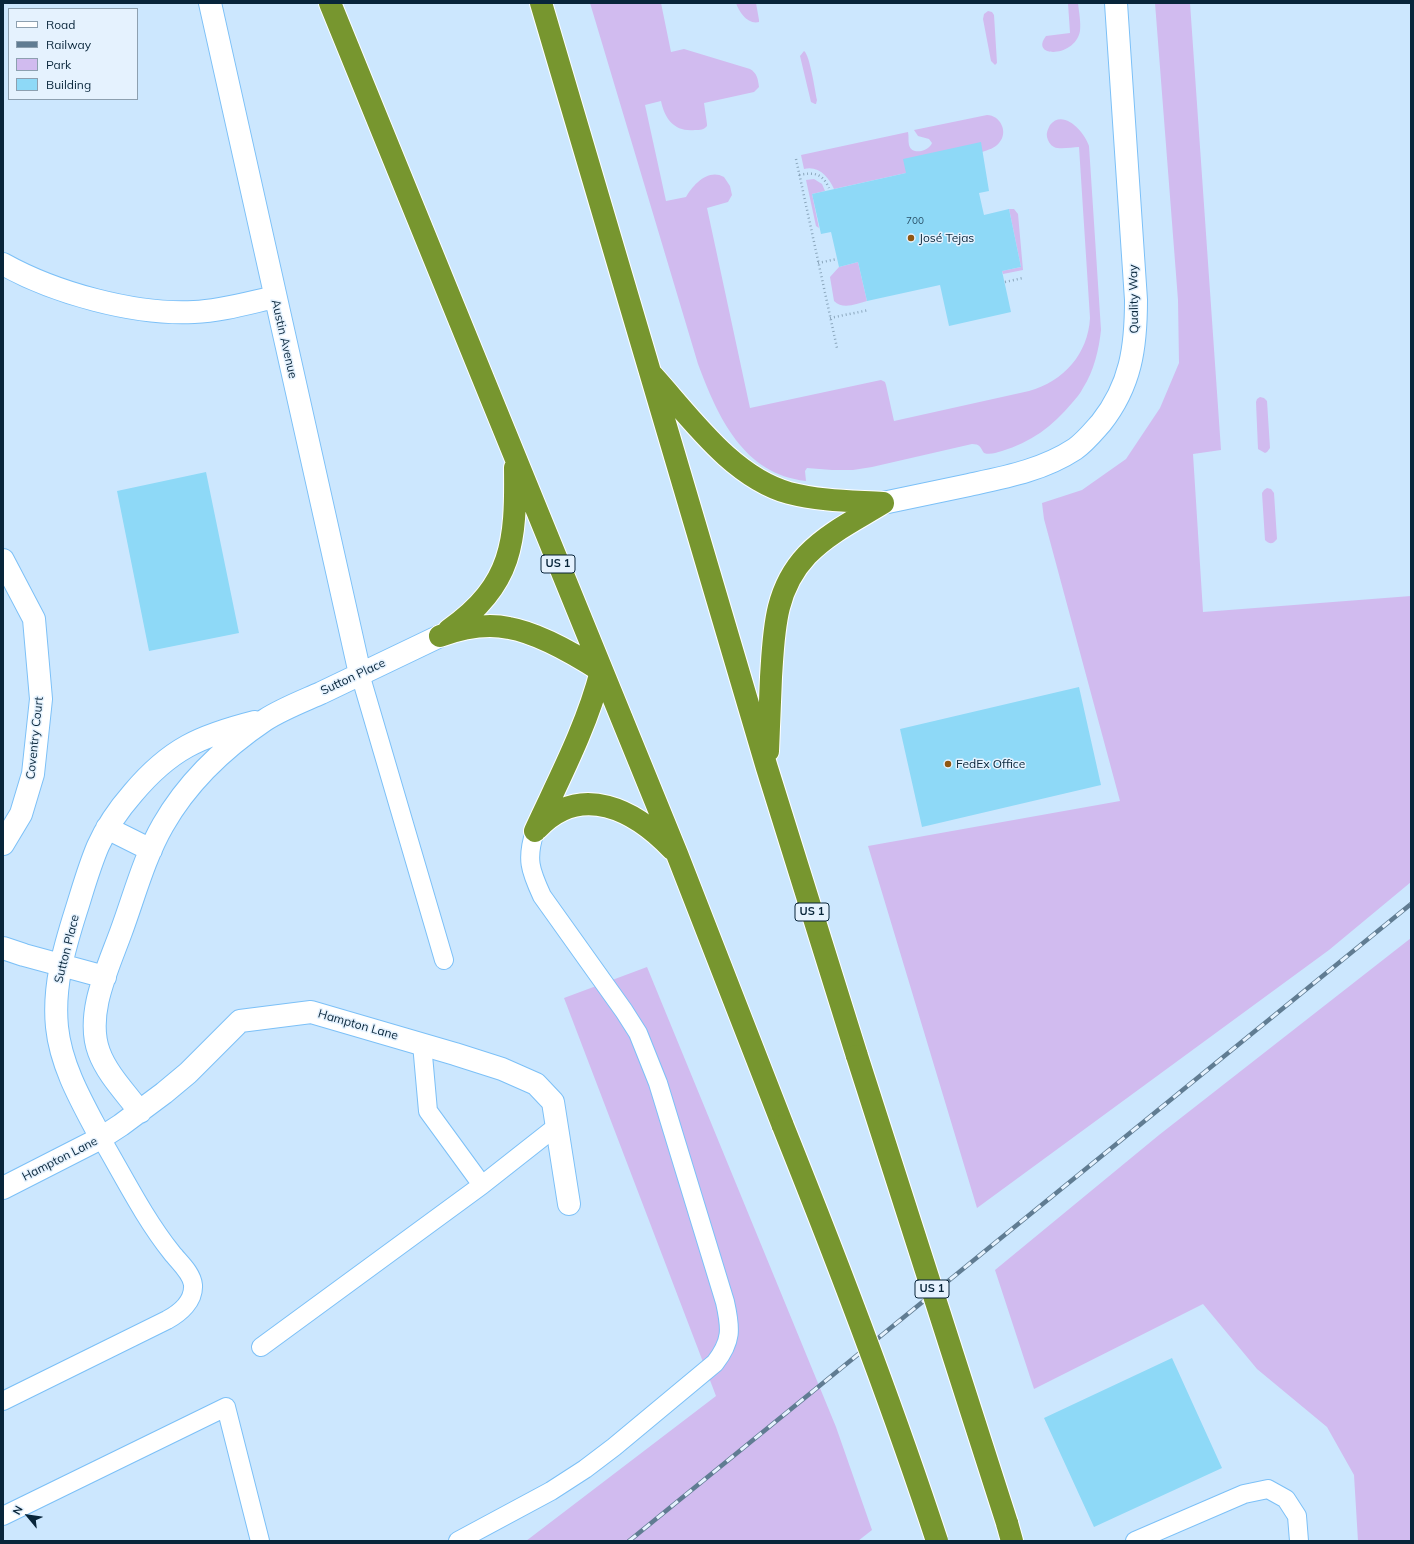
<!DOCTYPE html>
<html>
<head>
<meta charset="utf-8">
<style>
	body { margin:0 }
	#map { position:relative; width:1414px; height:1544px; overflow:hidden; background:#cce7fe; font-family:Mulish,sans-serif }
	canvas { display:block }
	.frame { position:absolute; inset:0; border:4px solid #08253a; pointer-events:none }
	.legend { position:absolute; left:8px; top:8px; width:130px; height:92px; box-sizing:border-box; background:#e5f2fe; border:1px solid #8da0b0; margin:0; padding:5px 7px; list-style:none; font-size:12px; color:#08253a }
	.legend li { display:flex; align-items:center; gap:8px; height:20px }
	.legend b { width:20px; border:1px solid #8da0b0 }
	.north { position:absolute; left:8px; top:1496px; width:40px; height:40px; -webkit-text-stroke:3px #e5f2fe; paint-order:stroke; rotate:299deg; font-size:11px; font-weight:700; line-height:16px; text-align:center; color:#08253a }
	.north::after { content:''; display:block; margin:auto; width:14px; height:18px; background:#08253a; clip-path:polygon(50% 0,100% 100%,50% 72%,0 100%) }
</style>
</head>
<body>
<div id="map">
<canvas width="1414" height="1544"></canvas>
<div class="frame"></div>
<ul class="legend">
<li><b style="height:5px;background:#fff"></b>Road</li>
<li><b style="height:5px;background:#607c92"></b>Railway</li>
<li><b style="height:11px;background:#d1bbef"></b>Park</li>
<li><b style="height:11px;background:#8ed9f7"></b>Building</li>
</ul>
<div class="north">N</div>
</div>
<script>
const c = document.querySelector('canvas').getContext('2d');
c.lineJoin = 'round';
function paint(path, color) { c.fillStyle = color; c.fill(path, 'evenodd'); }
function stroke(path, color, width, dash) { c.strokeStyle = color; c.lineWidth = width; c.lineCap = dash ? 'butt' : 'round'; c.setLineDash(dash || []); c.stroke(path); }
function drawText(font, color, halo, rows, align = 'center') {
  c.font = font + ' Mulish,sans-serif'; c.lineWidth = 3; c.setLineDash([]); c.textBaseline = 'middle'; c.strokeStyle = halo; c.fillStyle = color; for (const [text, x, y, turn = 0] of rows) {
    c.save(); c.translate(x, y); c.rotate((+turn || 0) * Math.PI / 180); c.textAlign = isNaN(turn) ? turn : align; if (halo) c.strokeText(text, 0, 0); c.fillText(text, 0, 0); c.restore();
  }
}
paint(new Path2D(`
	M 590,3 L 661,3 L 671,52 L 684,49 L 750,69 C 757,73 758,79 759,87 L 754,92 L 704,103 L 707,124 L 707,126 C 704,130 700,130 695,130 C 675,132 665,120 661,101 L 645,105 L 666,201 L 686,197 C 693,185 708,168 724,177 L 730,186 L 732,195 L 728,202 L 707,208 L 750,408 L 881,380 L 885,382 L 886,385 L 894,421 L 1029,391 C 1064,381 1088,354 1090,318 L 1079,147 C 1072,147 1060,150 1054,147 C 1050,145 1048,141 1047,137 C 1046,133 1048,129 1050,125 C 1063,108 1085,132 1089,146 L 1101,330 C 1099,349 1094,371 1083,388 C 1080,394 1076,398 1072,403 C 1053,426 1030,443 1002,451 C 995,453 990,455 984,453 C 980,447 980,444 972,444 L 872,467 L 853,470 L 832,470 L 807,468 L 805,471 L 806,481 C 743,474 718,417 698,364 Z
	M 736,3 L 756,3 L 759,20 L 759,22 C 748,25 739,12 736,3 Z
	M 1068,3 L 1078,3 C 1079,12 1081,22 1080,31 C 1075,58 1029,58 1046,36 L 1070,33 Z
	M 1155,3 L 1190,3 L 1221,450 L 1193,454 L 1203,612 L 1411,596 L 1411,882 L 1329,950 L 977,1208 L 868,846 L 1120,801 L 1044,519 L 1042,503 L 1082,490 L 1126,459 L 1160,408 L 1179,363 L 1178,300 Z
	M 988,11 L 992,12 L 994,15 L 997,63 L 995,65 L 991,61 L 983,19 L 984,14 Z
	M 804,51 C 810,55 815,91 817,100 L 816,104 L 815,104 L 811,102 L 800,56 Z
	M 987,115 C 1000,115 1009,132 999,143 C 995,148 988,150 982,152 L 906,173 L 834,189 C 829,177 818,165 804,169 L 801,155 L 908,132 C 909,136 908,141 909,145 C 912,156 929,151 932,143 L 929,139 L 918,136 L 914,130 Z
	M 814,179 L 822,184 L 825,191 L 812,194 L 819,228 L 816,226 L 806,180 Z
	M 1009,209 L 1014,209 L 1018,214 L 1023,270 L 1003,274 L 1002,271 L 1021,267 Z
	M 858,262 L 867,301 C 856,304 843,310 834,301 L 830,277 L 839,267 Z
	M 1260,397 L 1264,398 L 1267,401 L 1270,448 L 1267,452 L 1265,453 L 1258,449 L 1256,402 L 1257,399 Z
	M 1267,488 L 1271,489 L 1274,493 L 1277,539 C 1273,544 1270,545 1265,540 L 1262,493 L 1264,490 Z
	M 1411,938 L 1411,1541 L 1358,1541 L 1354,1475 L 1327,1427 L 1257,1369 L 1203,1304 L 1034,1389 L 995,1270 L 1159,1135 Z
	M 647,967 L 836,1427 L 872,1530 L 858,1541 L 526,1541 L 716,1396 L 564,998 Z`), '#d1bbef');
paint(new Path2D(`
	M 981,142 L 989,191 L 979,193 L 984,215 L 1009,209 L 1021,267 L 1002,271 L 1011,312 L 949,326 L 940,285 L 867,301 L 858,262 L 839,267 L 831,232 L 821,234 L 812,194 L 906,173 L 903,159 Z
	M 206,472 L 239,633 L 149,651 L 117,491 Z
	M 1079,687 L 1101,785 L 922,827 L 900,729 Z
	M 1172,1358 L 1222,1468 L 1094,1527 L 1044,1418 Z`), '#8ed9f7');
const lane = new Path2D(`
	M 360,674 L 444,960
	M 422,1044 L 428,1111 L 482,1185
	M 261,1347 L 482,1185 L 557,1126
	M 3,1401 L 167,1320 C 180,1313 194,1301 193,1285 C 192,1273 179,1262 172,1253 C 144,1218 124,1177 101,1138
	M 3,1516 L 226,1407 L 260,1541
	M 458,1541 L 551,1491 L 585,1469 L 614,1447 L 715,1363 C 732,1341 731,1329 725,1302 L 658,1083 L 638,1033 L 624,1011 L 542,896 C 530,870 526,859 535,831
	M 1135,1541 L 1244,1494 L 1268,1489 L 1286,1499 L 1297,1516 L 1299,1541`);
const street = new Path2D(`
	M 210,3 L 360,674
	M 3,264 C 55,293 134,315 194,312 C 221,311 248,303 275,297
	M 3,560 L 34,619 L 41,699 L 33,774 L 21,814 L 3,844
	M 107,828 L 151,850
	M 3,948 L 24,955 L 105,977
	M 140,1112 C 126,1093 107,1074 99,1052 C 85,1014 108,968 121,932 C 134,897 144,858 163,825 C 187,783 225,747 265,720 C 282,709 303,701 321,693 C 361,674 400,655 440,636
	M 101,1138 C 83,1104 61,1067 57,1027 C 53,987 64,949 76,911 C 83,889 89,867 98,846 C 107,826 119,809 133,793 C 170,749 200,736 255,722
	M 3,1188 L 101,1138 L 121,1125 L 164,1093 L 188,1073 L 240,1021 L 311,1012 L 455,1054 L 502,1069 L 536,1084 L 553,1102 L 569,1204`);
const secondary = new Path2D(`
	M 883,503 C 912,497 940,491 969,485 C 1006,477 1043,470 1075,449 C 1085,442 1093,432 1101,423 C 1131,385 1136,347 1136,300 L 1116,3`);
const highway = new Path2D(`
	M 330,3 L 677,854 L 783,1126
	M 541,3 L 767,768 L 857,1056
	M 653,376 C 691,418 732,477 789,493 C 820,501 852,501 883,503
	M 449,630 C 513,585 516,541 515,468
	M 440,636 C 462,628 485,623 509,628 C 538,633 576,655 601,671 C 587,726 559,779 535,831
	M 768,751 C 769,726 770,702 771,677 C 774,632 774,590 807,555 C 828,533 857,519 883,503
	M 538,828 C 581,782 635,810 672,849
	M 1007,1523 L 1012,1541`);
stroke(lane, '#7cc0f7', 20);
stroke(street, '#7cc0f7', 24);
stroke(secondary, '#7cc0f7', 24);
stroke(highway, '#fff', 24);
stroke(new Path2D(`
	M 796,159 L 837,348
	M 799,175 C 814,172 822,173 829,188
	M 818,263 L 837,259
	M 1005,282 L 1023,278
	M 830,318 L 869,310`), '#8ba7bd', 2.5, [1, 3]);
stroke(lane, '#fff', 18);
stroke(street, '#fff', 22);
stroke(secondary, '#fff', 22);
stroke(highway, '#77962f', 22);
const rail = new Path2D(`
	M 629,1541 L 1411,904`);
stroke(rail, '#607c92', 4.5);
stroke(rail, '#e5f2fe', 3, [9]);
const highwayBridge = new Path2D(`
	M 857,1056 L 1007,1523
	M 783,1126 C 838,1263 891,1401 937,1541`);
stroke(highwayBridge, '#fff', 24, []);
stroke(highwayBridge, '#77962f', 22);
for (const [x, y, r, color] of [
	[911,238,4,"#905711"],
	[948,764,4,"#905711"]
]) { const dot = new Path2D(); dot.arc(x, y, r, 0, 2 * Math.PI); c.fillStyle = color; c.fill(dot); stroke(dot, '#e5f2fe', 1.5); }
drawText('10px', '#2a5269', null, [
	["700",915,221]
]);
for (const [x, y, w] of [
	[558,564,34],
	[812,912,34],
	[932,1289,34]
]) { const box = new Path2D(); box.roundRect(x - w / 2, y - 9, w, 18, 3); c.fillStyle = '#e5f2fe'; c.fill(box); stroke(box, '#08253a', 1); }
drawText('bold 11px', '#08253a', null, [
	["US 1",558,564],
	["US 1",812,912],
	["US 1",932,1289]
]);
drawText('12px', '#08253a', '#e5f2fe', [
	["José Tejas",919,238],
	["FedEx Office",956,764]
], 'left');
drawText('12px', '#08253a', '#e5f2fe', [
	["Quality Way",1134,299,-91],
	["Austin Avenue",284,339,77],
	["Sutton Place",353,677,-25],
	["Coventry Court",35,738,-84],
	["Sutton Place",67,949,-76],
	["Hampton Lane",358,1025,16],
	["Hampton Lane",60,1159,-27]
]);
</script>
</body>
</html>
